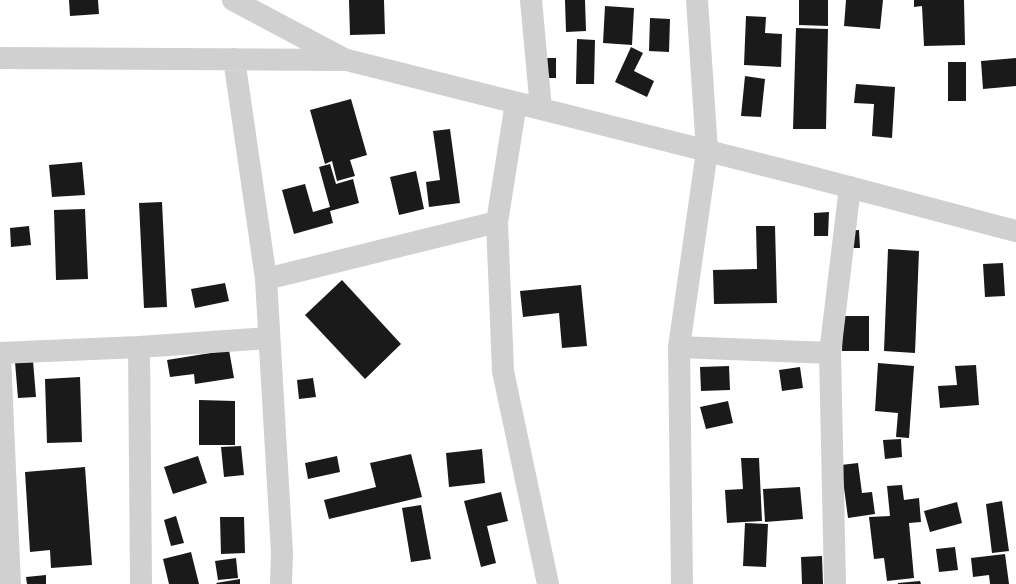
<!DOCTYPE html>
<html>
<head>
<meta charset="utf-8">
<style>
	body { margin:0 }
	canvas { display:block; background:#fff }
</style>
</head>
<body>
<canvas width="1016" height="584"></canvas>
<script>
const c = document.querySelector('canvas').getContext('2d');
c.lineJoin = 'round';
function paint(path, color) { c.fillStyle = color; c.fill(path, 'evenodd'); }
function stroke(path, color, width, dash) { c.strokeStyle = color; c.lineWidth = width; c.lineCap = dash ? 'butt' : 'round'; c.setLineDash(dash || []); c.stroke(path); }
paint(new Path2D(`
	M 69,0 L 98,0 L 99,14 L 70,16 Z
	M 349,0 L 384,0 L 385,34 L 350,35 Z
	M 565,0 L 585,0 L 586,31 L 566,32 Z
	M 799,0 L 828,0 L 828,26 L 799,25 Z
	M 846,0 L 883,0 L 880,29 L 844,26 Z
	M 914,0 L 964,0 L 965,45 L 924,46 L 922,6 L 914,7 Z
	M 605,6 L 634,8 L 632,45 L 603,43 Z
	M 746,16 L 766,17 L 765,33 L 782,34 L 781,67 L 744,65 Z
	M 650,18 L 670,19 L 669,52 L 649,51 Z
	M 796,28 L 828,29 L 826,129 L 793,129 Z
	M 577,39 L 595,40 L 594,84 L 576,84 Z
	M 631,47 L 643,53 L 634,71 L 654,81 L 647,97 L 615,82 Z
	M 535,58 L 556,58 L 556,78 L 535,78 Z
	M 1016,58 L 1016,86 L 983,89 L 981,61 Z
	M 948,62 L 966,62 L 966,101 L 948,101 Z
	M 745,76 L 765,79 L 761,117 L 741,116 Z
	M 856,84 L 895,87 L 892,138 L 872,136 L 874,104 L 854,103 Z
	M 351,99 L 367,155 L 350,160 L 355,176 L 337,181 L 332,161 L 325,164 L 310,110 Z
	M 450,129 L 460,203 L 429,207 L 426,182 L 440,180 L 433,131 Z
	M 82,162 L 85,195 L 52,197 L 49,165 Z
	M 330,164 L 336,184 L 353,179 L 359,203 L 330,211 L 333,223 L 294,234 L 282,190 L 305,184 L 313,212 L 330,207 L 319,167 Z
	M 416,171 L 424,209 L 399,215 L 390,177 Z
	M 162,202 L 167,307 L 144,308 L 139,203 Z
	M 85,209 L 88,279 L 56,280 L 54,210 Z
	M 829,212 L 828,236 L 814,236 L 814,213 Z
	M 29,226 L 31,245 L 11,247 L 10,228 Z
	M 756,226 L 775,226 L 777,303 L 714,304 L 713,270 L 757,269 Z
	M 859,230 L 860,248 L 843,248 L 842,231 Z
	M 888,249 L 919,251 L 915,353 L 884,351 Z
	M 1003,263 L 1005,296 L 985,297 L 983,264 Z
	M 342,280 L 401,344 L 365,379 L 305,315 Z
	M 225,283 L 229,301 L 195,308 L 191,289 Z
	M 581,285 L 587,346 L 562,348 L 559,313 L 523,317 L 520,291 Z
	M 843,316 L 869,316 L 869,351 L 842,351 Z
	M 229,350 L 234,378 L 195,384 L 194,374 L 170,377 L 167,360 Z
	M 33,361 L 36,397 L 18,398 L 15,362 Z
	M 878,363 L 914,366 L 909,438 L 896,437 L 898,413 L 875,411 Z
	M 976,365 L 979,405 L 940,408 L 938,386 L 957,385 L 955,366 Z
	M 729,366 L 730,390 L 701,391 L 700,367 Z
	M 800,367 L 803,388 L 782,391 L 779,370 Z
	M 80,377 L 82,442 L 47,443 L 45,379 Z
	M 313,378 L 316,397 L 299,399 L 297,380 Z
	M 199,400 L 235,401 L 235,445 L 199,445 Z
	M 728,401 L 733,423 L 706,429 L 700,407 Z
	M 901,439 L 902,457 L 885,459 L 883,440 Z
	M 241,446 L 244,475 L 224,477 L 221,447 Z
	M 482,449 L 485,483 L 449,487 L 446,453 Z
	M 411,454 L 422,497 L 329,519 L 324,500 L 376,487 L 370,463 Z
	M 198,456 L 207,483 L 173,494 L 164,467 Z
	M 337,456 L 340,472 L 308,479 L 305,463 Z
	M 741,458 L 759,458 L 762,521 L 727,523 L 725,490 L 743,489 Z
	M 858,463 L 862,493 L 872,492 L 875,514 L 848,518 L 841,465 Z
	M 85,467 L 92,565 L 51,568 L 50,550 L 30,552 L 25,472 Z
	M 902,485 L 904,500 L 919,498 L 921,522 L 909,523 L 914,578 L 887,581 L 884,558 L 874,559 L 869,517 L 890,516 L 887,486 Z
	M 800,487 L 803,519 L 765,522 L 763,489 Z
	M 501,492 L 508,521 L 487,526 L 496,563 L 481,567 L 464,501 Z
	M 1002,501 L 1009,551 L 992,553 L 986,504 Z
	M 957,502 L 962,523 L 930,532 L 924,511 Z
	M 421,505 L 431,559 L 411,562 L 402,508 Z
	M 176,516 L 184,543 L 171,546 L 164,520 Z
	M 220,517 L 244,517 L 245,553 L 221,554 Z
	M 745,523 L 768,524 L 766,567 L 743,566 Z
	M 955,547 L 958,570 L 939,572 L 936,549 Z
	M 191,552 L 199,584 L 169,584 L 163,559 Z
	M 1005,554 L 1009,584 L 990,584 L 989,575 L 973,577 L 971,558 Z
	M 822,556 L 823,584 L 802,584 L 801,557 Z
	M 236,558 L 238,578 L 218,580 L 215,561 Z
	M 46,575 L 46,584 L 27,584 L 26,577 Z
	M 240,579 L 240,584 L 217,584 L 216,583 Z
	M 920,581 L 921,584 L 898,584 L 898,583 Z`), '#1a1a1a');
stroke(new Path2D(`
	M 233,0 L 344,59
	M 531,0 L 541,109
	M 0,58 L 347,60 L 807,176 L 1016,231
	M 234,59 L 266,279 L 282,553 L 281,584
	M 516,103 L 497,222 L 503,371 L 548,584
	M 266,279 L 497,222
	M 139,347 L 141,584
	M 679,347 L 830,353
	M 0,353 L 139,347 L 269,338
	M 0,356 L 10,584
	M 682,584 L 679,347 L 707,151 L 697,0
	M 835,584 L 830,353 L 850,187`), '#d0d0d0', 22);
</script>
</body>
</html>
